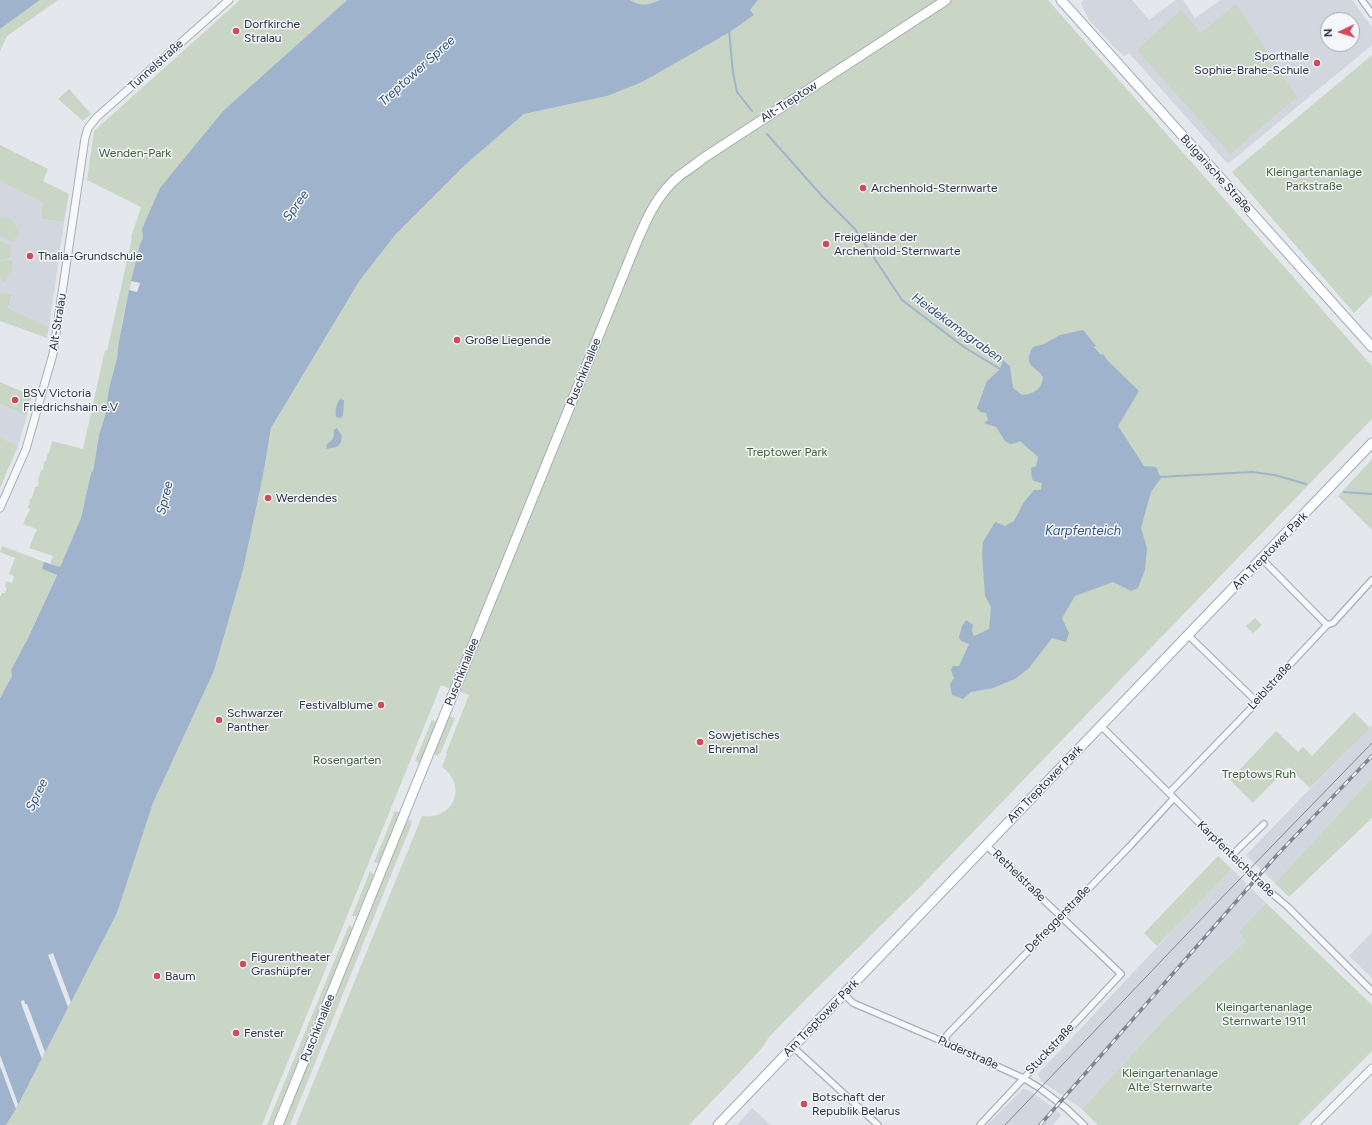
<!DOCTYPE html>
<html>
<head>
<meta charset="utf-8">
<style>
	body { margin:0 }
	#map { position:relative; width:1372px; height:1125px; overflow:hidden; background:#e4e7ec; font-family:Figtree,sans-serif }
	canvas { display:block }
	.north { position:absolute; left:1320px; top:12px; width:40px; height:40px; box-sizing:border-box; background:#f4f6f9; border:1px solid #a4a8b1; border-radius:50%; rotate:266deg; font-size:11px; font-weight:700; line-height:16px; text-align:center; color:#2b3445 }
	.north::after { content:''; display:block; margin:auto; width:14px; height:18px; background:#d1495b; clip-path:polygon(50% 0,100% 100%,50% 72%,0 100%) }
</style>
</head>
<body>
<div id="map">
<canvas width="1372" height="1125"></canvas>
<div class="north">N</div>
</div>
<script>
const c = document.querySelector('canvas').getContext('2d');
c.lineJoin = 'round';
function paint(path, color) { c.fillStyle = color; c.fill(path, 'evenodd'); }
function stroke(path, color, width, dash) { c.strokeStyle = color; c.lineWidth = width; c.lineCap = dash ? 'butt' : 'round'; c.setLineDash(dash || []); c.stroke(path); }
function drawText(font, color, halo, rows, align = 'center') {
  c.font = font + ' Figtree,sans-serif'; c.lineWidth = 3; c.setLineDash([]); c.textBaseline = 'middle'; c.strokeStyle = halo; c.fillStyle = color; for (const [text, x, y, turn = 0] of rows) {
    c.save(); c.translate(x, y); c.rotate((+turn || 0) * Math.PI / 180); c.textAlign = isNaN(turn) ? turn : align; if (halo) c.strokeText(text, 0, 0); c.fillText(text, 0, 0); c.restore();
  }
}
paint(new Path2D(`
	M 1084,0 L 1132,0 L 1149,20 L 1176,0 L 1183,0 L 1195,18 L 1221,0 L 1352,0 L 1372,27 L 1372,45 L 1228,164 L 1129,53 L 1124,56 L 1114,47 L 1089,20 L 1081,3 ZM 1328,20 L 1352,20 L 1352,44 L 1328,44 Z
	M 0,181 L 44,202 L 41,219 L 64,222 L 49,327 L 8,308 L 12,296 L 0,292 Z
	M 0,404 L 27,416 L 18,446 L 0,437 Z
	M 1372,725 L 1372,778 L 1275,883 L 1246,855 Z
	M 1232,869 L 1266,903 L 1238,932 L 1245,941 L 1168,1015 L 1082,1109 L 1041,1081 L 1038,1074 L 1188,914 Z
	M 1372,932 L 1372,978 L 1349,956 Z
	M 1023,1089 L 1030,1091 L 1050,1105 L 1061,1115 L 1053,1125 L 987,1125 Z
	M 752,1108 L 771,1125 L 737,1125 Z`), '#d2d6de');
paint(new Path2D(`
	M 40,0 L 58,0 L 7,36 L 0,51 L 0,29 Z
	M 240,0 L 347,0 L 224,110 L 144,235 L 142,240 L 140,244 L 122,323 L 117,358 L 109,388 L 105,415 L 99,435 L 93,471 L 91,473 L 81,518 L 57,574 L 27,640 L 11,670 L 12,676 L 0,698 L 0,597 L 2,593 L 5,593 L 7,588 L 5,587 L 6,581 L 12,583 L 14,576 L 9,574 L 15,558 L 0,552 L 2,546 L 50,564 L 53,556 L 29,548 L 37,529 L 23,524 L 30,509 L 28,508 L 30,502 L 29,501 L 30,499 L 32,498 L 35,487 L 37,487 L 39,483 L 38,480 L 41,470 L 43,470 L 44,461 L 46,461 L 48,453 L 49,453 L 52,441 L 83,449 L 105,350 L 107,351 L 132,238 L 131,237 L 141,207 L 87,180 L 94,131 Z
	M 630,0 L 660,0 C 649,5 641,7 630,0 Z
	M 758,0 L 1048,0 L 1372,366 L 1372,419 L 919,888 L 807,998 L 769,1037 L 761,1049 L 740,1072 L 689,1125 L 296,1125 L 422,816 C 454,821 468,785 442,767 L 447,753 L 446,753 L 469,695 L 441,685 L 262,1125 L 6,1125 L 16,1109 L 117,913 L 153,803 L 214,671 L 243,570 L 263,476 L 271,428 L 360,280 L 396,234 L 464,166 L 524,114 L 607,96 L 730,32 L 754,15 L 750,10 Z
	M 1236,4 L 1297,97 L 1230,154 L 1137,50 L 1181,10 L 1201,33 Z
	M 1372,55 L 1372,295 L 1354,313 L 1232,172 Z
	M 69,89 L 91,114 L 83,121 L 58,99 Z
	M 0,145 L 48,169 L 43,181 L 69,194 L 64,222 L 41,219 L 43,202 L 0,181 Z
	M 0,218 L 12,219 L 20,234 L 12,242 L 0,236 Z
	M 0,241 L 11,246 L 10,258 L 0,260 Z
	M 11,260 L 13,267 L 12,273 L 9,272 L 6,282 L 3,282 L 3,280 L 0,279 L 0,262 Z
	M 0,292 L 12,295 L 8,308 L 49,327 L 47,338 L 0,321 Z
	M 0,382 L 32,396 L 27,416 L 0,404 Z
	M 0,437 L 18,446 L 0,488 Z
	M 1372,459 L 1372,530 L 1338,496 Z
	M 1255,618 L 1262,625 L 1253,633 L 1246,626 Z
	M 1354,712 L 1370,728 L 1310,788 L 1288,767 L 1253,803 L 1230,780 L 1276,731 L 1298,752 L 1303,747 L 1312,756 Z
	M 449,716 L 455,718 L 441,752 L 438,756 L 434,754 Z
	M 432,720 L 437,722 L 420,763 L 415,761 Z
	M 1372,778 L 1372,818 L 1289,897 L 1275,883 Z
	M 395,811 L 400,813 L 379,863 L 374,862 Z
	M 408,819 L 412,821 L 410,828 L 290,1125 L 283,1125 Z
	M 1218,856 L 1232,869 L 1157,946 L 1144,933 Z
	M 370,871 L 374,875 L 357,916 L 352,916 Z
	M 1266,903 L 1372,1005 L 1372,1051 L 1298,1125 L 1098,1125 L 1082,1109 L 1168,1015 L 1245,941 L 1238,932 Z
	M 349,925 L 353,928 L 272,1125 L 267,1125 Z`), '#c9d6c5');
paint(new Path2D(`
	M 0,0 L 40,0 L 0,29 Z
	M 347,0 L 630,0 C 641,7 649,5 660,0 L 758,0 L 750,10 L 754,15 L 730,32 L 642,82 L 607,96 L 524,114 L 464,166 L 396,234 L 360,280 L 271,428 L 263,476 L 243,570 L 214,671 L 153,803 L 117,913 L 16,1109 L 6,1125 L 0,1125 L 0,698 L 12,676 L 11,670 L 27,640 L 57,575 L 42,569 L 44,562 L 60,567 L 81,518 L 91,473 L 93,471 L 99,435 L 105,415 L 109,388 L 117,358 L 119,341 L 129,290 L 137,292 L 140,283 L 131,281 L 140,244 C 144,238 143,235 142,229 L 160,188 L 224,110 Z
	M 1083,330 L 1096,346 L 1094,347 L 1101,355 L 1103,354 L 1108,361 L 1139,391 L 1118,426 L 1144,466 L 1156,467 L 1161,478 L 1151,492 L 1141,528 L 1147,548 L 1145,570 L 1138,588 L 1131,591 L 1113,582 L 1075,596 L 1062,618 L 1069,633 L 1066,642 L 1052,638 L 1029,668 L 1015,679 L 993,688 L 971,692 L 963,699 L 952,695 L 950,684 L 954,678 L 951,670 L 953,666 L 959,666 L 969,644 L 961,641 L 959,637 L 962,626 L 966,620 L 973,625 L 972,631 L 974,636 L 989,629 L 991,607 L 985,596 L 982,554 L 983,542 L 995,522 L 1005,526 L 1014,521 L 1024,502 L 1034,490 L 1041,490 L 1042,483 L 1034,481 L 1032,479 L 1031,468 L 1036,466 L 1038,457 L 1020,441 L 1016,443 L 1010,444 L 1005,441 L 996,427 L 984,423 L 988,420 L 986,413 L 980,412 L 977,408 L 987,381 L 1000,369 L 1003,360 L 1010,366 L 1013,388 L 1022,395 C 1034,394 1042,389 1043,377 C 1035,365 1022,366 1033,347 L 1044,344 L 1060,335 Z
	M 340,399 L 344,400 L 343,416 L 340,418 L 336,417 C 335,410 336,405 340,399 Z
	M 337,428 L 342,436 L 341,442 L 337,447 L 326,449 L 327,444 C 333,440 334,438 334,430 Z`), '#9fb4cc');
paint(new Path2D(`
	M 53,953 L 71,1002 L 68,1007 L 48,955 Z
	M 24,1000 L 25,1004 L 27,1004 L 45,1052 L 42,1059 L 22,1006 L 21,1001 Z
	M 0,1055 L 18,1104 L 16,1109 L 0,1066 Z`), '#e4e7ec');
stroke(new Path2D(`
	M 729,30 L 733,73 L 737,92 L 752,111
	M 767,134 L 822,196 L 855,229 L 902,300 L 964,347 L 1000,369 L 1001,371
	M 1159,477 L 1252,472 L 1275,475 L 1306,484
	M 1344,492 L 1372,494`), '#9fb4cc', 2);
const minor = new Path2D(`
	M 1362,0 L 1372,14
	M 1262,559 L 1327,625
	M 1188,635 L 1257,702
	M 1101,726 L 1262,885 L 1288,907 L 1372,991
	M 1169,793 L 1257,702 L 1268,688 L 1327,625 L 1333,623 L 1372,580
	M 1232,855 L 1264,824
	M 844,994 L 853,1003 L 944,1042 L 1023,1078 L 1038,1087 L 1066,1108 L 1084,1125
	M 944,1042 L 947,1035 L 1130,846 L 1174,798
	M 793,1047 L 878,1125
	M 980,1125 L 1121,974 L 986,845`);
const tertiary = new Path2D(`
	M 0,508 L 26,449 L 53,354 L 85,138 L 88,128 L 97,117 L 229,0
	M 1315,1125 L 1372,1068`);
const primary = new Path2D(`
	M 1061,0 L 1372,347
	M 278,1125 L 635,246 C 646,220 657,194 679,176 C 687,170 695,165 702,159 L 946,0
	M 718,1125 L 1372,443`);
stroke(minor, '#a9aeb7', 8);
stroke(tertiary, '#a9aeb7', 9);
stroke(primary, '#a3abb8', 11);
stroke(minor, '#f7f8fa', 5.5);
stroke(tertiary, '#f7f8fa', 7);
stroke(primary, '#fff', 9);
stroke(new Path2D(`
	M 1005,1125 L 1206,914 L 1372,743`), '#7d8696', 1);
const rail = new Path2D(`
	M 1040,1125 L 1277,855 L 1372,756`);
stroke(rail, '#7d8696', 3.5);
stroke(rail, '#f4f6f9', 2, [6]);
for (const [x, y, r, color] of [
	[236,31,4,"#d1495b"],
	[1317,63,4,"#d1495b"],
	[863,188,4,"#d1495b"],
	[826,244,4,"#d1495b"],
	[30,256,4,"#d1495b"],
	[457,340,4,"#d1495b"],
	[15,400,4,"#d1495b"],
	[268,498,4,"#d1495b"],
	[381,705,4,"#d1495b"],
	[219,720,4,"#d1495b"],
	[700,742,4,"#d1495b"],
	[243,964,4,"#d1495b"],
	[157,976,4,"#d1495b"],
	[236,1033,4,"#d1495b"],
	[804,1104,4,"#d1495b"]
]) { const dot = new Path2D(); dot.arc(x, y, r, 0, 2 * Math.PI); c.fillStyle = color; c.fill(dot); stroke(dot, '#f4f6f9', 1.5); }
drawText('12px', '#2b3445', '#f4f6f9', [
	["Dorfkirche",244,24],
	["Stralau",244,38],
	["Sporthalle",1309,56,"right"],
	["Sophie-Brahe-Schule",1309,70,"right"],
	["Archenhold-Sternwarte",871,188],
	["Freigelände der",834,237],
	["Archenhold-Sternwarte",834,251],
	["Thalia-Grundschule",38,256],
	["Große Liegende",465,340],
	["BSV Victoria",23,393],
	["Friedrichshain e.V",23,407],
	["Werdendes",276,498],
	["Festivalblume",373,705,"right"],
	["Schwarzer",227,713],
	["Panther",227,727],
	["Sowjetisches",708,735],
	["Ehrenmal",708,749],
	["Figurentheater",251,957],
	["Grashüpfer",251,971],
	["Baum",165,976],
	["Fenster",244,1033],
	["Botschaft der",812,1097],
	["Republik Belarus",812,1111]
], 'left');
drawText('12px', '#2b3445', '#f4f6f9', [
	["Tunnelstraße",156,65,-42],
	["Alt-Treptow",789,102,-33],
	["Bulgarische Straße",1216,174,48],
	["Alt-Stralau",58,322,-81],
	["Puschkinallee",584,372,-68],
	["Am Treptower Park",1270,551,-46],
	["Puschkinallee",462,672,-68],
	["Leiblstraße",1270,686,-48],
	["Am Treptower Park",1045,784,-46],
	["Karpfenteichstraße",1236,859,44],
	["Rethelstraße",1019,876,44],
	["Defreggerstraße",1058,919,-46],
	["Am Treptower Park",821,1018,-46],
	["Puschkinallee",318,1028,-68],
	["Stuckstraße",1050,1049,-47],
	["Puderstraße",968,1053,24]
]);
drawText('12px', '#3f6138', '#f4f6f9', [
	["Wenden-Park",135,153],
	["Kleingartenanlage",1314,172],
	["Parkstraße",1314,186],
	["Treptower Park",787,452],
	["Rosengarten",347,760],
	["Treptows Ruh",1259,774],
	["Kleingartenanlage",1264,1007],
	["Sternwarte 1911",1264,1021],
	["Kleingartenanlage",1170,1073],
	["Alte Sternwarte",1170,1087]
]);
drawText('italic 13px', '#34527a', '#f4f6f9', [
	["Treptower Spree",417,71,-42],
	["Spree",296,206,-54],
	["Heidekampgraben",957,328,36],
	["Spree",165,498,-76],
	["Karpfenteich",1083,531],
	["Spree",37,795,-64]
]);
</script>
</body>
</html>
